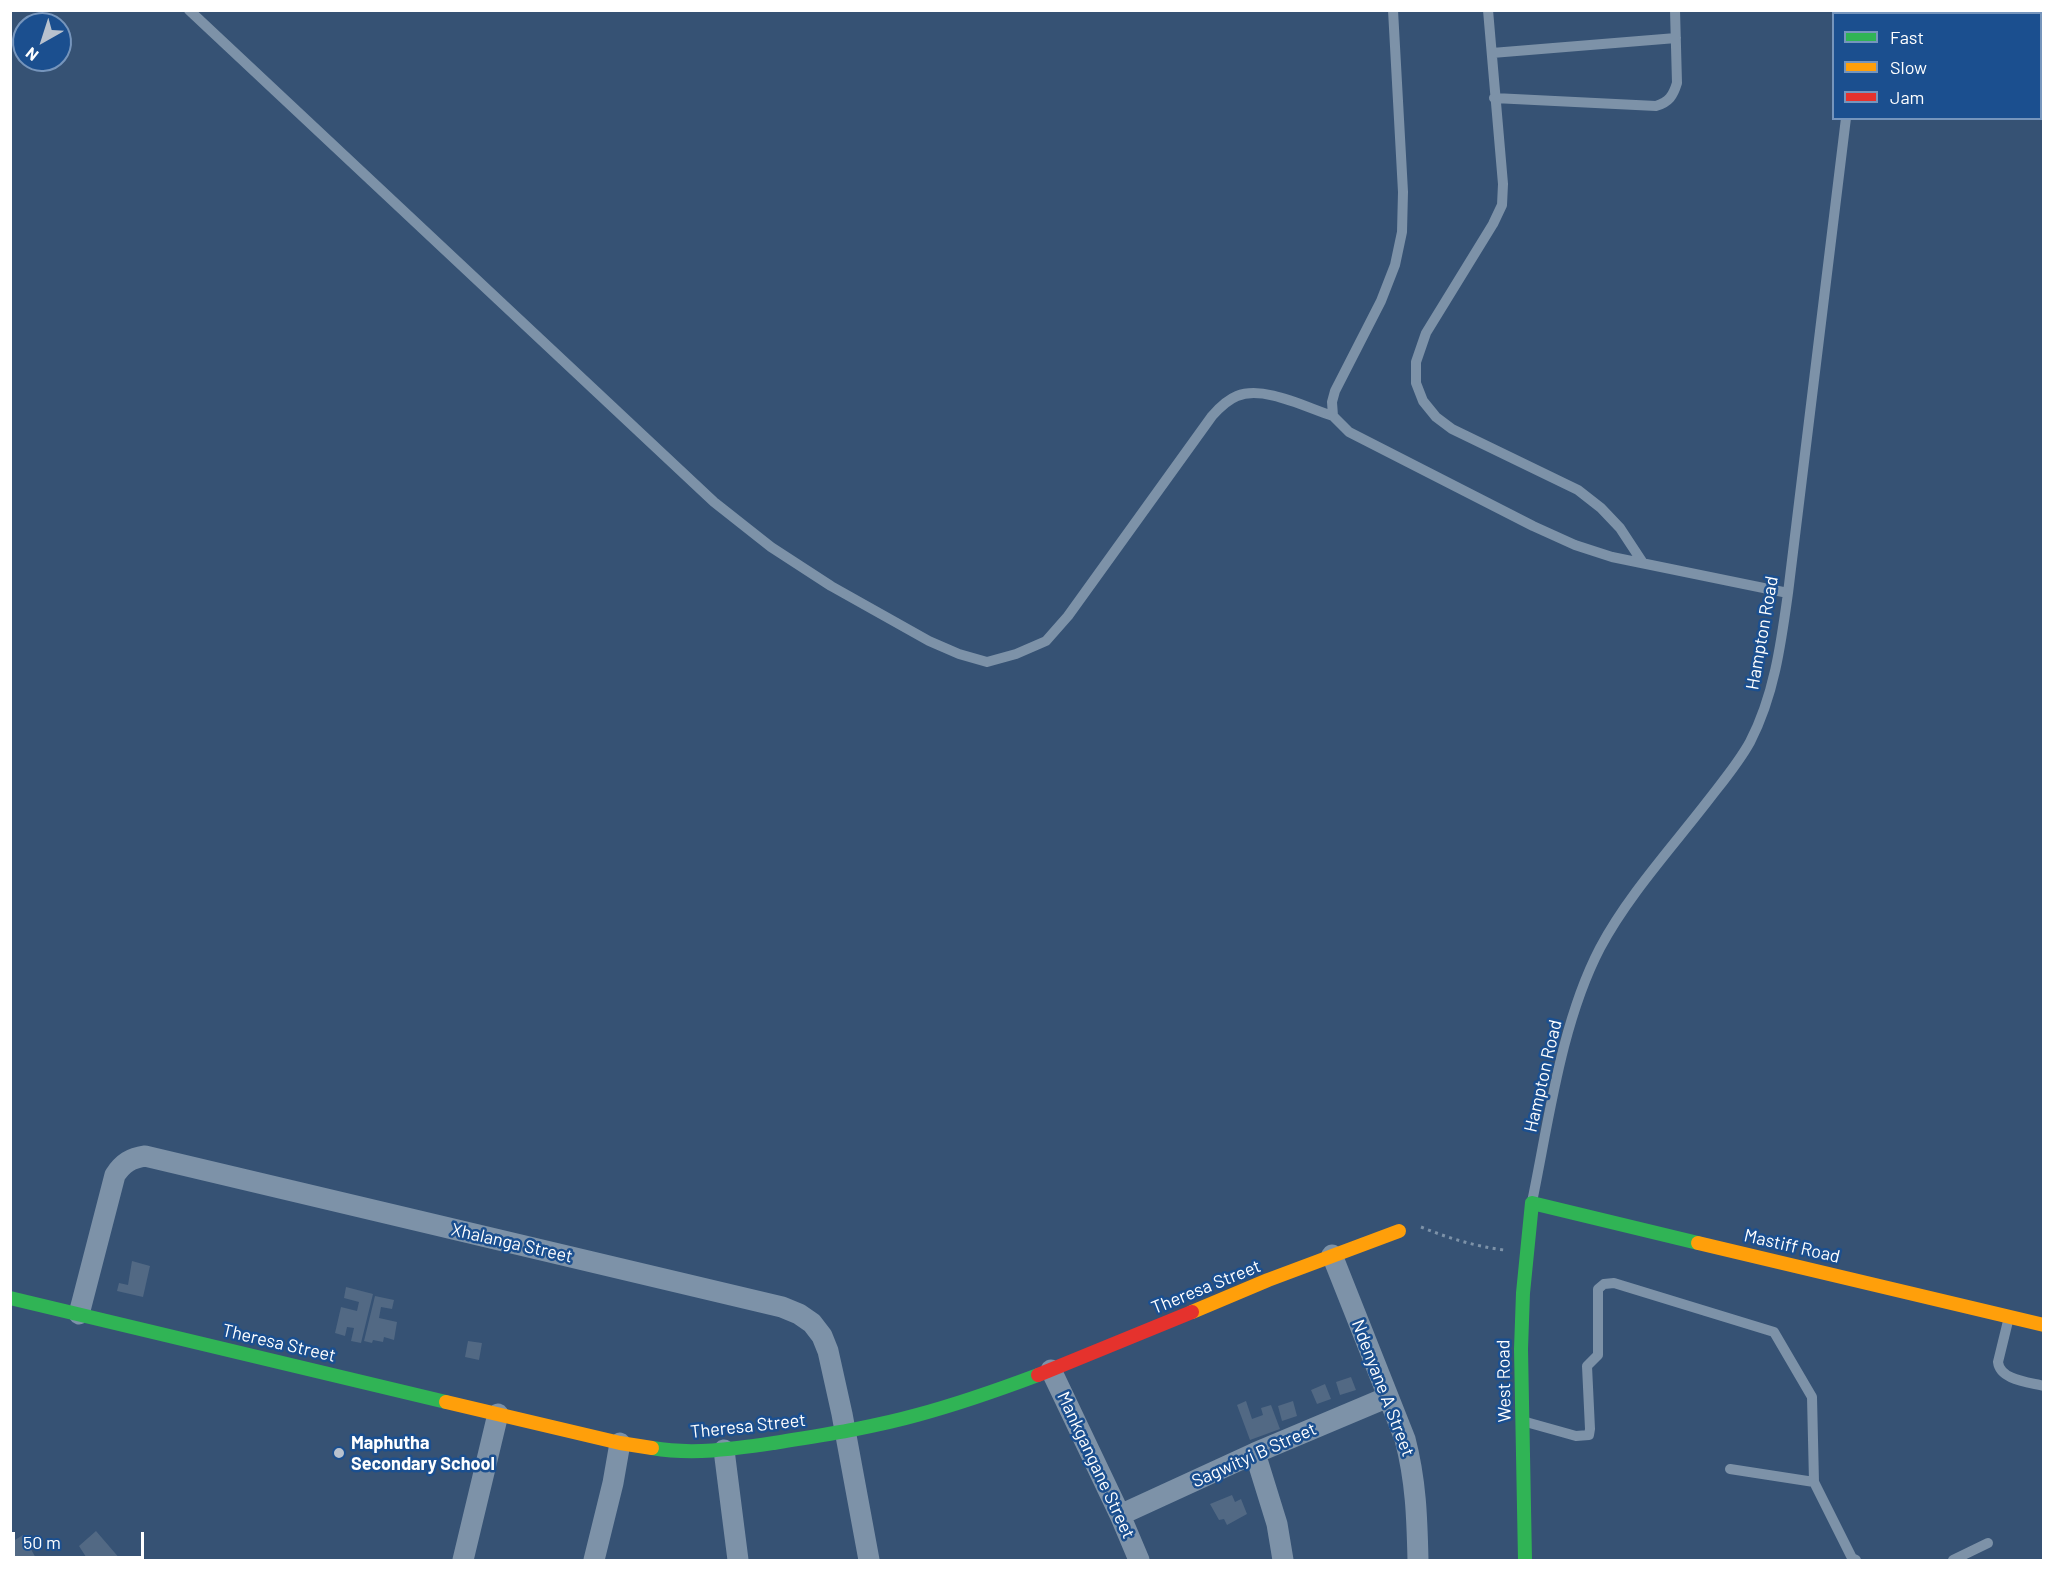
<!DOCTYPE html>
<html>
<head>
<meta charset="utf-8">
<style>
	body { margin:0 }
	#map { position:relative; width:2054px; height:1571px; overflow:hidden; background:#365274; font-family:Barlow,sans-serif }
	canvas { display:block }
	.frame { position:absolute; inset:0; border:12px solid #fff; pointer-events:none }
	.legend { position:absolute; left:1832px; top:12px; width:210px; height:108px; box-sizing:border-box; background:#1b4f8f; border:2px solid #7695bc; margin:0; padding:8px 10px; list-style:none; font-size:18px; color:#fff }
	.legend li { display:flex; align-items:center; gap:12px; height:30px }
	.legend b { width:30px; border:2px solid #7695bc }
	.north { position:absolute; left:12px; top:12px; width:60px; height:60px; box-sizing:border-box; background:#1b4f8f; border:2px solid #7695bc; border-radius:50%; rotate:219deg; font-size:16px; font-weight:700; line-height:24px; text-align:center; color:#fff }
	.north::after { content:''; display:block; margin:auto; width:21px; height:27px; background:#b9c2ce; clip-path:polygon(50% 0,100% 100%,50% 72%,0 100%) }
	.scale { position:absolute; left:12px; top:1532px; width:132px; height:27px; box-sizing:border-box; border:3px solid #fff; border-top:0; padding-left:8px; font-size:18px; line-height:21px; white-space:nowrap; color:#fff; -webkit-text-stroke:4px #1b4f8f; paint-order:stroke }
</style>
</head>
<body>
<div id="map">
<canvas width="2054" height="1571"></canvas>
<div class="frame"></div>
<ul class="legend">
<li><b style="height:8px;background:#30b455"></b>Fast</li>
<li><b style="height:8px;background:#ff9f0a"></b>Slow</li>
<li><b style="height:8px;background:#e5322d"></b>Jam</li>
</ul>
<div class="north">N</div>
<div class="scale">50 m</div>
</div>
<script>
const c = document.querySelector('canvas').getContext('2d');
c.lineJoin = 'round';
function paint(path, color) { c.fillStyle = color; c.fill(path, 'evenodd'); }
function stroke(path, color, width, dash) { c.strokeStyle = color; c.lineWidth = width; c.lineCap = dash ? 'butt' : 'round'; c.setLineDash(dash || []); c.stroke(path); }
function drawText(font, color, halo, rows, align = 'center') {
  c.font = font + ' Barlow,sans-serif'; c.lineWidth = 5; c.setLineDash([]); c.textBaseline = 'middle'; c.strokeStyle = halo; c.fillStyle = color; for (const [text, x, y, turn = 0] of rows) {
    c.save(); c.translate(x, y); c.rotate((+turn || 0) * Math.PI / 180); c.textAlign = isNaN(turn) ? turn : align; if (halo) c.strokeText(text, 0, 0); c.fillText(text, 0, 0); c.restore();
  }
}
paint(new Path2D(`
	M 132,1261 L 150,1266 L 143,1297 L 117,1291 L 119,1283 L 128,1285 Z
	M 346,1287 L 373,1294 L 361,1343 L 351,1341 L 354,1328 L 347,1327 L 345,1336 L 335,1333 L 341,1307 L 357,1311 L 359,1302 L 344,1298 Z
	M 375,1296 L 394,1300 L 392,1309 L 381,1307 L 379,1318 L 397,1322 L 394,1340 L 384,1337 L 383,1342 L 373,1340 L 372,1343 L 364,1341 Z
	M 468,1341 L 482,1343 L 479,1360 L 465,1357 Z
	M 1351,1377 L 1356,1390 L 1340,1395 L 1336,1382 Z
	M 1325,1384 L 1331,1399 L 1317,1404 L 1311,1390 Z
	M 1246,1401 L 1252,1419 L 1263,1415 L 1261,1408 L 1271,1405 L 1280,1429 L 1250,1440 L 1237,1405 Z
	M 1293,1401 L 1297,1416 L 1282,1421 L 1278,1406 Z
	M 1232,1495 L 1235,1502 L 1241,1499 L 1247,1514 L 1227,1525 L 1224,1519 L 1219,1520 L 1210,1504 Z
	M 96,1531 L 121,1560 L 88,1560 L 79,1546 Z
	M 23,1535 L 37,1560 L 12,1560 L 10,1558 L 10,1543 Z`), '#526984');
stroke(new Path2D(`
	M 1421,1227 C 1448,1238 1474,1246 1504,1250`), '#7d92a8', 3, [3, 4.5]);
stroke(new Path2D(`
	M 189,10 L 714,502 L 771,547 L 831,586 L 929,641 L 959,654 L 987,662 L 1016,654 L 1046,641 L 1068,616 L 1212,416 C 1219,408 1227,400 1237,396 C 1264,385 1307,408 1333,416
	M 1393,10 L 1403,192 L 1402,232 L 1395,265 L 1381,301 L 1335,391 L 1332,402 L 1333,416 L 1349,432 L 1533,526 L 1575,545 L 1612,557 L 1788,593
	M 1488,10 L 1503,184 L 1502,205 L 1493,224 L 1426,333 L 1416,362 L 1416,383 L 1423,401 L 1436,417 L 1452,429 L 1578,490 L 1601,508 L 1620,528 L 1643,563
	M 1859,14 L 1860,10
	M 1492,53 L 1676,38
	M 1494,98 L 1656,106 C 1669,102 1673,96 1677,83 L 1675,10
	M 1532,1202 C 1549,1120 1561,1023 1600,948 C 1628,895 1674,845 1710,798 C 1724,780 1739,762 1750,742 C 1774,696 1781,644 1788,593 L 1846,118
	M 2009,1317 L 1998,1362 C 2000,1380 2028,1382 2044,1386
	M 1526,1422 L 1576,1436 L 1589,1435 L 1590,1429 L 1587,1366 L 1598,1355 L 1598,1289 L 1604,1284 L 1614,1283 L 1774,1332 L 1812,1397 L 1814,1482
	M 1730,1469 L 1814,1482 L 1852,1558 L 1856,1560
	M 1953,1560 L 1988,1543`), '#7d92a8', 10);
stroke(new Path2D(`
	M 1332,1255 L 1405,1439 C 1416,1481 1417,1518 1418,1560
	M 79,1314 L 115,1175 C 123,1163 131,1158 145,1156 L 782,1307 L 799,1314 L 812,1323 L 822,1336 L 828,1351 L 842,1414 L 869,1560
	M 1051,1370 L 1120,1515 L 1139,1560
	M 724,1450 L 738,1560
	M 1255,1453 L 1277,1524 L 1283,1560
	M 1120,1515 L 1255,1453 L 1388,1397
	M 463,1560 L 498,1414
	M 594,1560 L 613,1483 L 620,1443`), '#7d92a8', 21);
stroke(new Path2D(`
	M 10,1298 L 446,1402
	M 652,1448 C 693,1455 733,1449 774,1443 C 822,1435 870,1428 917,1415 C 958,1404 998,1390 1038,1375
	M 1525,1560 L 1521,1349 L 1523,1293 L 1532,1203 L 1698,1243`), '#30b455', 14);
stroke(new Path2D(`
	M 1698,1243 L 2044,1325
	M 1192,1312 L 1268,1280 L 1399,1231
	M 446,1402 L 620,1443 L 652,1448`), '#ff9f0a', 14);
stroke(new Path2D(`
	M 1038,1375 L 1192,1312`), '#e5322d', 14);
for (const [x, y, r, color] of [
	[339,1453,6,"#b9c2ce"]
]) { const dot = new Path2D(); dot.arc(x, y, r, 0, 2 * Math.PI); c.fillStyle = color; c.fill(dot); stroke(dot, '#1b4f8f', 2); }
drawText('18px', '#fff', '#1b4f8f', [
	["Hampton Road",1762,633,-80],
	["Hampton Road",1543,1076,-77],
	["Xhalanga Street",512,1243,13],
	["Mastiff Road",1792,1246,13],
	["Theresa Street",1206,1287,-22],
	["Theresa Street",279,1343,13],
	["West Road",1504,1381,-91],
	["Ndenyane A Street",1383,1388,69],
	["Theresa Street",748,1426,-6],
	["Sagwityi B Street",1254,1455,-24],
	["Mankgangane Street",1096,1465,65]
]);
drawText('bold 18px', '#fff', '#1b4f8f', [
	["Maphutha",351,1443],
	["Secondary School",351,1464]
], 'left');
</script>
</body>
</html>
